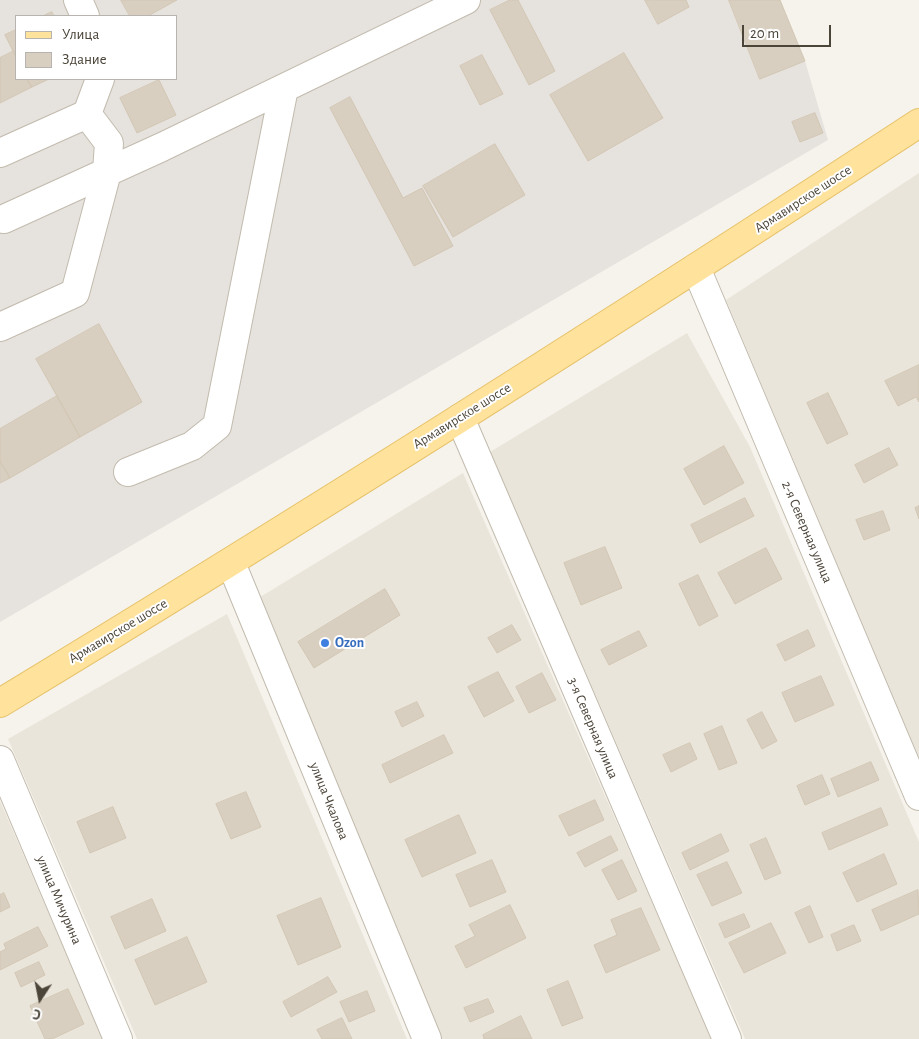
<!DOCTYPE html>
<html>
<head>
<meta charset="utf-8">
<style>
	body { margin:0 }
	#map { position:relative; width:919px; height:1039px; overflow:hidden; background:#f6f3ec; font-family:"Alegreya Sans",sans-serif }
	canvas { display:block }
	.legend { position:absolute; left:15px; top:15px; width:162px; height:65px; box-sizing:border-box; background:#fff; border:1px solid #b7b4b0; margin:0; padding:6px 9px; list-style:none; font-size:15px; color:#4b4439 }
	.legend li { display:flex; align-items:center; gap:10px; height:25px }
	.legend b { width:25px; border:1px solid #b7b4b0 }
	.north { position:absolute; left:15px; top:974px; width:50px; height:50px; -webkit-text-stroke:4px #fff; paint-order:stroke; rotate:191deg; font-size:14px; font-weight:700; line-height:20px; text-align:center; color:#4b4439 }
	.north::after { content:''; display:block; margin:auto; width:18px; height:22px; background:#4b4439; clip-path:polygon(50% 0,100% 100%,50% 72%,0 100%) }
	.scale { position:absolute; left:742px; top:25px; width:89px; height:22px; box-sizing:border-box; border:2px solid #4b4439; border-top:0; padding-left:6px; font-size:15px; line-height:18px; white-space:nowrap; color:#4b4439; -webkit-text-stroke:4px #fff; paint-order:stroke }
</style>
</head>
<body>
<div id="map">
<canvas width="919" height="1039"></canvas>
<ul class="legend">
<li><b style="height:6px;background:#ffe39c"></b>Улица</li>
<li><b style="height:14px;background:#d8cfc1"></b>Здание</li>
</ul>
<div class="north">С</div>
<div class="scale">20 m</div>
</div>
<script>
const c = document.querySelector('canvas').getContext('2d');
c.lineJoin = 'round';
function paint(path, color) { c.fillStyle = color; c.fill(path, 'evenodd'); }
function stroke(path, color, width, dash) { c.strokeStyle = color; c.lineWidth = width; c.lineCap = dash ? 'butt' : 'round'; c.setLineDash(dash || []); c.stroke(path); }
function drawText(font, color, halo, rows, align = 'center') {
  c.font = font + ' "Alegreya Sans",sans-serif'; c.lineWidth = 4; c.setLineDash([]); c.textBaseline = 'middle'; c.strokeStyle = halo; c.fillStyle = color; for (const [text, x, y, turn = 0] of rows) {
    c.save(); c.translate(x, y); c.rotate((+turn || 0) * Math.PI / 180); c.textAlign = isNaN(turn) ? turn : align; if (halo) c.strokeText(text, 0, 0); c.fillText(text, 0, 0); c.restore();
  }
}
paint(new Path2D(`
	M 919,173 L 919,760 L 726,300 Z
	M 687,333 L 750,447 L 919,842 L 919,1039 L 745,1039 L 490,452 Z
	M 463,473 L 712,1039 L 440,1039 L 257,599 Z
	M 227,614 L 407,1039 L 137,1039 L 8,739 Z
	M 0,801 L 103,1039 L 0,1039 Z`), '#eae5da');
paint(new Path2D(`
	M 0,0 L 780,0 L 805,61 L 828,140 L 0,622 ZM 16,16 L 176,16 L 176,79 L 16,79 Z`), '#e6e2dd');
const building = new Path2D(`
	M 121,0 L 177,0 L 148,16 L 130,16 Z
	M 510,0 L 518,0 L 555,71 L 529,85 L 490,10 Z
	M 645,0 L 686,0 L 689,7 L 658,24 Z
	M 729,0 L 780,0 L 805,61 L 760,79 Z
	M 52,12 L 54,16 L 43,16 Z
	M 16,30 L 16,57 L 5,35 Z
	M 14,51 L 16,57 L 16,79 L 27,79 L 32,87 L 0,103 L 0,58 Z
	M 624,53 L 663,118 L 588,161 L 550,95 Z
	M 482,55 L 503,94 L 480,105 L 460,66 Z
	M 27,79 L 49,79 L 32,87 Z
	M 159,80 L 176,115 L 137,133 L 120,98 Z
	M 350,97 L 403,198 L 422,188 L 453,246 L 414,266 L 330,108 Z
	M 815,113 L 823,133 L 800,142 L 792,122 Z
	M 495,144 L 525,195 L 453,237 L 423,186 Z
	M 99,324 L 142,402 L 80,437 L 36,359 Z
	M 919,365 L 919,402 L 916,397 L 898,406 L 885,381 Z
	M 828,393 L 848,434 L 827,444 L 807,403 Z
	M 57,396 L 80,437 L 10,478 L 0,461 L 0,429 Z
	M 724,446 L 744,483 L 704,505 L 684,469 Z
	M 889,448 L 898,465 L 864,483 L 855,465 Z
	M 0,461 L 10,478 L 0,483 Z
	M 745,498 L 754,516 L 700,543 L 691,525 Z
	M 919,506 L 919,519 L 915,508 Z
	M 883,511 L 890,530 L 864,540 L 856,520 Z
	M 605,547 L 622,588 L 581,605 L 564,563 Z
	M 766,548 L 782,579 L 735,604 L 718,573 Z
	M 698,575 L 718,616 L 699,626 L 679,584 Z
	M 385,589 L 400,615 L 314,668 L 298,642 Z
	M 512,625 L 521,640 L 497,653 L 488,638 Z
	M 808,630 L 815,646 L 785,661 L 777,645 Z
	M 639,631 L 647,646 L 609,665 L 601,650 Z
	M 498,672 L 514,701 L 484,717 L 468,687 Z
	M 542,673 L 556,700 L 529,713 L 516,687 Z
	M 821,676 L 834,705 L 795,722 L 782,693 Z
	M 417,702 L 424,716 L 402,727 L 395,712 Z
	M 762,712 L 777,741 L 762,749 L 747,720 Z
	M 722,726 L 737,763 L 719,770 L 704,734 Z
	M 444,735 L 453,753 L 390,783 L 382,765 Z
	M 690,743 L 697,759 L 671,772 L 663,755 Z
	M 871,762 L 879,780 L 838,797 L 831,779 Z
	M 822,775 L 830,794 L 805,805 L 797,786 Z
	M 246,792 L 261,827 L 231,839 L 216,804 Z
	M 595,800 L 604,820 L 569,836 L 559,816 Z
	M 113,807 L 126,838 L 90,853 L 77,822 Z
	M 881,808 L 888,825 L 829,850 L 822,833 Z
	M 459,815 L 476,853 L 422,877 L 405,840 Z
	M 721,834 L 729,851 L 690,870 L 682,853 Z
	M 611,836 L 618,850 L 585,867 L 577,853 Z
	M 766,838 L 781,873 L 765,880 L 750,845 Z
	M 884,854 L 897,884 L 857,902 L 843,873 Z
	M 492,860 L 506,892 L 470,907 L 456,875 Z
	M 622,860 L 637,891 L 618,900 L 602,870 Z
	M 727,862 L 742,893 L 712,906 L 697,875 Z
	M 918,890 L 919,914 L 881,931 L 872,910 Z
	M 4,893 L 10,907 L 0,912 L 0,895 Z
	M 321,898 L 341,947 L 298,965 L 277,916 Z
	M 152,899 L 166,931 L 125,949 L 111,917 Z
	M 510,905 L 526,938 L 466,968 L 455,946 L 475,936 L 469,925 Z
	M 810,906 L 823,937 L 809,943 L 795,913 Z
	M 641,908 L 660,950 L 606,973 L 594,945 L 617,935 L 611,920 Z
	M 744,914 L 750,927 L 725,938 L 719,924 Z
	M 771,923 L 786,953 L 744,973 L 729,943 Z
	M 854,925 L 861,941 L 837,951 L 831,935 Z
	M 38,927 L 48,946 L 0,970 L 0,952 L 6,949 L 4,944 Z
	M 187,937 L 207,982 L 155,1005 L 135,960 Z
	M 39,962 L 45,975 L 21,987 L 15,973 Z
	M 328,977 L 337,992 L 291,1017 L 283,1002 Z
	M 568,981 L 583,1018 L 562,1026 L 547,990 Z
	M 68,989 L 84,1024 L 52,1039 L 45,1039 L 30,1006 Z
	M 367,991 L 375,1011 L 349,1022 L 340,1002 Z
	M 488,999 L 494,1012 L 470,1022 L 464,1008 Z
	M 521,1016 L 532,1039 L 484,1039 L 483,1035 Z
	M 342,1018 L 352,1039 L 322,1039 L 317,1030 Z`);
paint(building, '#d8cfc1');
stroke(building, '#d3c7b4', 1);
const minor = new Path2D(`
	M 78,0 L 85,16
	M 0,153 L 87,114 L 100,79
	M 4,219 L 162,147 L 466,0
	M 696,268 L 919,796
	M 0,327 L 75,293 L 107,172 L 109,143 L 87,114
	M 460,418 L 727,1039
	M 128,472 L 192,446 L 217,426 L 284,88
	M 231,563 L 427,1039
	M 0,760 L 118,1039`);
const major = new Path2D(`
	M 0,703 C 310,515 616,321 919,123`);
stroke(minor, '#c2bbae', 30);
stroke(major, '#e6c16a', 30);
stroke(minor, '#fff', 28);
stroke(major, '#ffe39c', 28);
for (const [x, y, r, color] of [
	[325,643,5,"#3f7fe0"]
]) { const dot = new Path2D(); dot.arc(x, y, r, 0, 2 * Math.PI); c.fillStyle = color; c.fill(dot); stroke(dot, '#fff', 2); }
drawText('14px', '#4b4439', '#fff', [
	["Армавирское шоссе",803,199,-33],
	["Армавирское шоссе",462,416,-32],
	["2-я Северная улица",807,532,67],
	["Армавирское шоссе",118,631,-31],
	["3-я Северная улица",593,728,67],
	["улица Чкалова",329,801,68],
	["улица Мичурина",59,900,67]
]);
drawText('bold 14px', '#366cbe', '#fff', [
	["Ozon",335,643]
], 'left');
</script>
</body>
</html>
